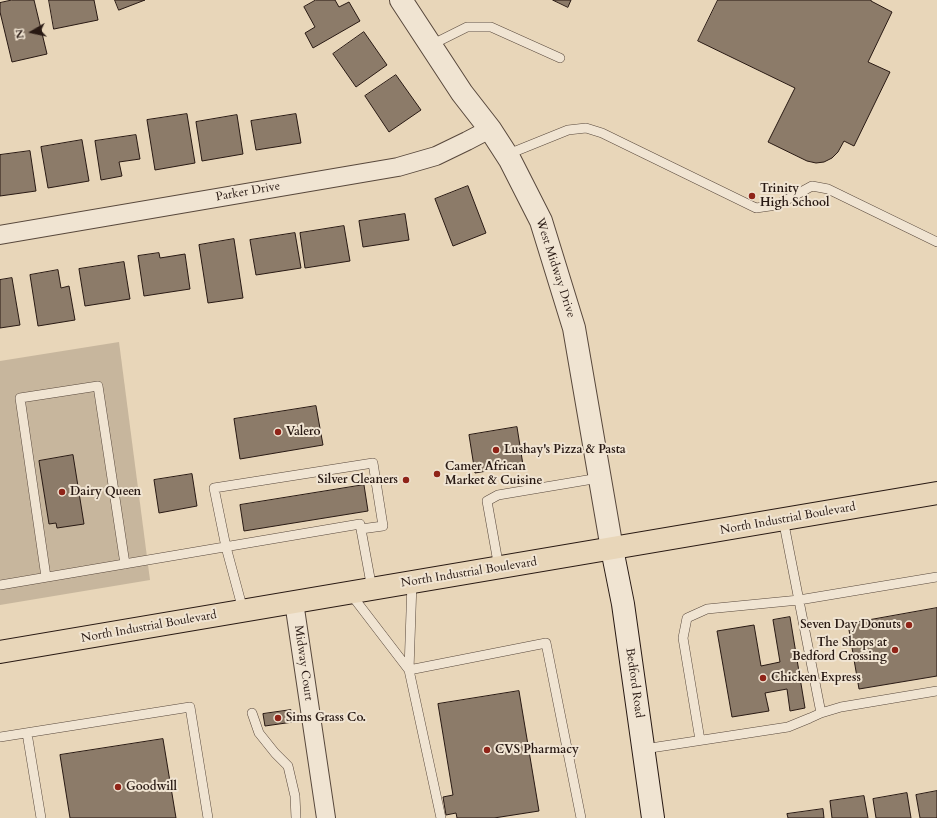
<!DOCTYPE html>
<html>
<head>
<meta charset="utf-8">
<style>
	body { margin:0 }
	#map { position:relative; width:937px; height:818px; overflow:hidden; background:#e8d6b9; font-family:Cardo,serif }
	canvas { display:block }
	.north { position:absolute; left:12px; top:12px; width:40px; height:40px; -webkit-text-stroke:3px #f0e4d2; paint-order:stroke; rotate:261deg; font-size:11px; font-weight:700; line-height:16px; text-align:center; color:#281913 }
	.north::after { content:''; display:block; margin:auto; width:14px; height:18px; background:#281913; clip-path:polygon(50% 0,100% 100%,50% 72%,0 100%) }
</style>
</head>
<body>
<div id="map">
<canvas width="937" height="818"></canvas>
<div class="north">N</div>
</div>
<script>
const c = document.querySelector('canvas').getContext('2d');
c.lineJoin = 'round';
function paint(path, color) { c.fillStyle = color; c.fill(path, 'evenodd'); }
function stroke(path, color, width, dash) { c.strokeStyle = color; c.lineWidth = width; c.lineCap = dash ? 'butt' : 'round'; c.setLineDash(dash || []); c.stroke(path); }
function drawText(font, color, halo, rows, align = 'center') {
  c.font = font + ' Cardo,serif'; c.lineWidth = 4; c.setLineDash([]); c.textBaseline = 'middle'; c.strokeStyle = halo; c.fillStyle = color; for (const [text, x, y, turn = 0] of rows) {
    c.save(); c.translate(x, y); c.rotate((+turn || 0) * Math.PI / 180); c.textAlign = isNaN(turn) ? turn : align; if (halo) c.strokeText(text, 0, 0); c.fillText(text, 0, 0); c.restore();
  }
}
paint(new Path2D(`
	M 119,342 L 150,580 L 0,605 L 0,361 Z`), '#c7b69d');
const building = new Path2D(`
	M 12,0 L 34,0 L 47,54 L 12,62 L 0,12 L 0,3 Z
	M 49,0 L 94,0 L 98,20 L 54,29 Z
	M 115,0 L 145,0 L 119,10 Z
	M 316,0 L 335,0 L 339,7 L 349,2 L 360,21 L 313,48 L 305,33 L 315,27 L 304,7 Z
	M 553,0 L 571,0 L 568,7 Z
	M 718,0 L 871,0 L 871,1 L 892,12 L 868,62 L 890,72 L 854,146 L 844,141 L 838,152 L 832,158 L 824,162 L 816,163 L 807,161 L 768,142 L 795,88 L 698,41 Z
	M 364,32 L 387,65 L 356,87 L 333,54 Z
	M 396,75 L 421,110 L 389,132 L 365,96 Z
	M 187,114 L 195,163 L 155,170 L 147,120 Z
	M 296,114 L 301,143 L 256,150 L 251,121 Z
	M 237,115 L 243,154 L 202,161 L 196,122 Z
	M 136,135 L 140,159 L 119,162 L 122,176 L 101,180 L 95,141 Z
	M 82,140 L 89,181 L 48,188 L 41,147 Z
	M 30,151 L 36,191 L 0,196 L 0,155 Z
	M 468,186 L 486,233 L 453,246 L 435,199 Z
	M 405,214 L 409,240 L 363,247 L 359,221 Z
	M 344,226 L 350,261 L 305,268 L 300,233 Z
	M 295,233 L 301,268 L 256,275 L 250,240 Z
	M 234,239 L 243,298 L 208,303 L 199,245 Z
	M 159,253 L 160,258 L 185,254 L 190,289 L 144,296 L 138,256 Z
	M 124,262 L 130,299 L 85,306 L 79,269 Z
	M 58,270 L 61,288 L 69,286 L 75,320 L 38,326 L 30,275 Z
	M 12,278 L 20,325 L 0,328 L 0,280 Z
	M 316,406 L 323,445 L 240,459 L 234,419 Z
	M 517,427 L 523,465 L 475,473 L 469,435 Z
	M 73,455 L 84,524 L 57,528 L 56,523 L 49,524 L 39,461 Z
	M 192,474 L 197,506 L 159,513 L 154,480 Z
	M 364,485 L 368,511 L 244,531 L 240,505 Z
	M 937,608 L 937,676 L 859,689 L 848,624 Z
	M 790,617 L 805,708 L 790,711 L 787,689 L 765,693 L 769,711 L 732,717 L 717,631 L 754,625 L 761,666 L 780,662 L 773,620 Z
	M 519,691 L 539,811 L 494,818 L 457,818 L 456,813 L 446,815 L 443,797 L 453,795 L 438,704 Z
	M 291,710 L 293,722 L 265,726 L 263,714 Z
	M 163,739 L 176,818 L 70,818 L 60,755 Z
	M 937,791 L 937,818 L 920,818 L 916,795 Z
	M 907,793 L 911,818 L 876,818 L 873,799 Z
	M 864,796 L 868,818 L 832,818 L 830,801 Z
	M 823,809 L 824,818 L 788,818 L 787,814 Z`);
paint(building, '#8c7b69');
stroke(building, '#281913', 1);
const service = new Path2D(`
	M 431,45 L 467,27 L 491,27 L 560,58
	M 506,155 L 568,130 L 586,128 L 602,133 L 756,208 L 777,205 L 812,186 L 828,189 L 937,242
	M 783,519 L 821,713
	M 499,568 L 487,501 L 498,495 L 599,478
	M 46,577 L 20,398 L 98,386 L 125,564
	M 412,582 L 409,670 L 441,818
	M 0,585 L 360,524 L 372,589
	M 350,593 L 409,670
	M 243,610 L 226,547 L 214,488 L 373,463 L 383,526 L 361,529
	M 409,670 L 546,643 L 581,818
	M 252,713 L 259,733 L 275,753 L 288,766 L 295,796 L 296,818
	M 27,733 L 41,818
	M 0,737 L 190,707 L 208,818
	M 700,740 L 683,638 L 687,618 L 707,609 L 799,600 L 937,577
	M 644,749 L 788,727 L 810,718 L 821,713 L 841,707 L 937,691`);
const minor = new Path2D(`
	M 0,235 L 398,167 L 436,156 L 467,141 L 490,129
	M 294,602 L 326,818`);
const tertiary = new Path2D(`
	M 401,0 L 462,93 L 490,129 L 510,160 L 541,221 L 574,328 L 612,549`);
const secondary = new Path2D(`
	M 612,549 L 623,604 L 653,818`);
const primary = new Path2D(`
	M 0,652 L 937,493`);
stroke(service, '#58483c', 10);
stroke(minor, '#58483c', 20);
stroke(tertiary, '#58483c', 24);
stroke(secondary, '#281913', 24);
stroke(primary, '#281913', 24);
stroke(service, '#f0e4d2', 9);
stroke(minor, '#f0e4d2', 18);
stroke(tertiary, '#f0e4d2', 22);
stroke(secondary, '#f0e4d2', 22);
stroke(primary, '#e8d6b9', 22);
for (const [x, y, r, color] of [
	[752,196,4,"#8f2418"],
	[278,432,4,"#8f2418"],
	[496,450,4,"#8f2418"],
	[437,474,4,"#8f2418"],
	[406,480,4,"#8f2418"],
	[62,492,4,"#8f2418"],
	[909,625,4,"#8f2418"],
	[895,650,4,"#8f2418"],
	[763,678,4,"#8f2418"],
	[278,718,4,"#8f2418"],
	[487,750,4,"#8f2418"],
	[118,787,4,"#8f2418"]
]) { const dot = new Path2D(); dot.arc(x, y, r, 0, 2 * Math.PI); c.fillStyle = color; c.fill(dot); stroke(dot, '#f0e4d2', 1.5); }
drawText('bold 12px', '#281913', '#f0e4d2', [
	["Trinity",760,189],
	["High School",760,203],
	["Valero",286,432],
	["Lushay's Pizza & Pasta",504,450],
	["Camer African",445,467],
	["Market & Cuisine",445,481],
	["Silver Cleaners",398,480,"right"],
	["Dairy Queen",70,492],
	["Seven Day Donuts",901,625,"right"],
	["The Shops at",887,643,"right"],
	["Bedford Crossing",887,657,"right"],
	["Chicken Express",771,678],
	["Sims Grass Co.",286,718],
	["CVS Pharmacy",495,750],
	["Goodwill",126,787]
], 'left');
drawText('12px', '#281913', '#f0e4d2', [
	["Parker Drive",248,192,-10],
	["West Midway Drive",555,268,72],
	["North Industrial Boulevard",788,519,-10],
	["North Industrial Boulevard",469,573,-9],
	["North Industrial Boulevard",149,627,-10],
	["Midway Court",303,663,82],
	["Bedford Road",634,683,82]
]);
</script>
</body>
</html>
